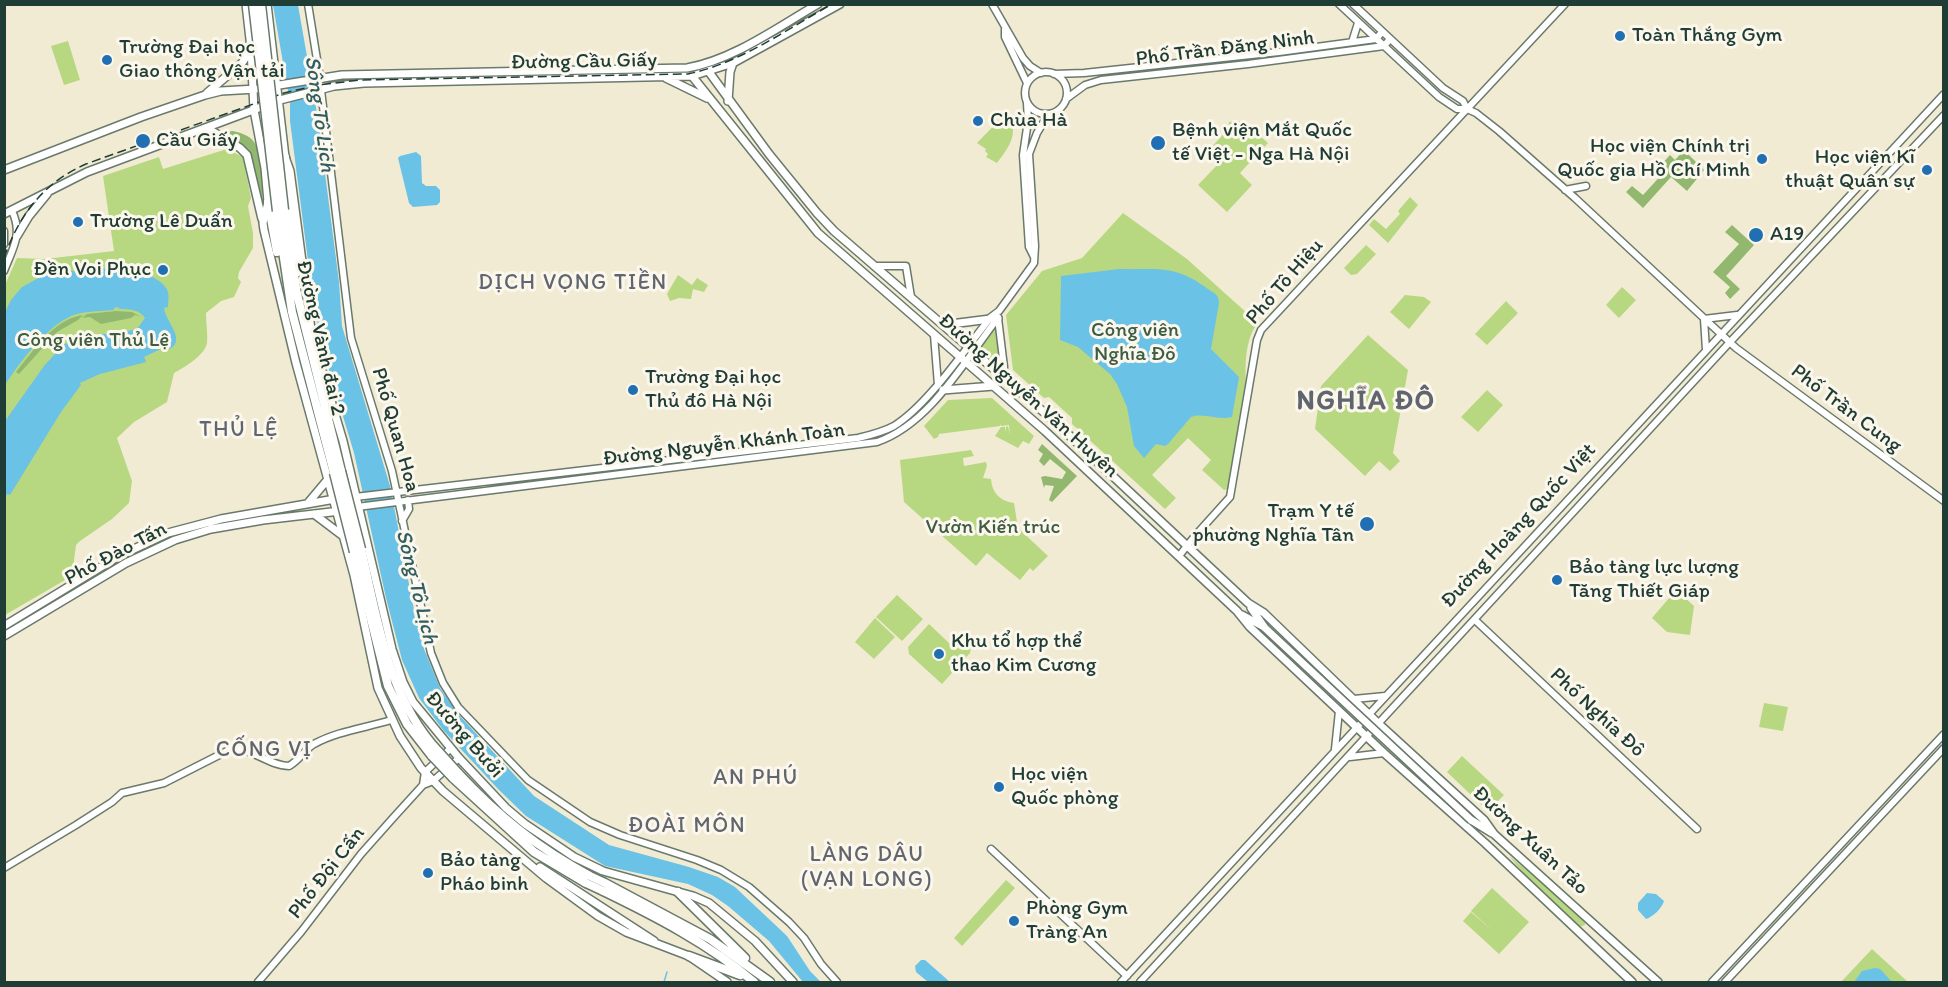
<!DOCTYPE html>
<html>
<head>
<meta charset="utf-8">
<style>
	body { margin:0 }
	#map { position:relative; width:1948px; height:987px; overflow:hidden; background:#f2ebd4; font-family:Itim,sans-serif }
	canvas { display:block }
	.frame { position:absolute; inset:0; border:6px solid #1f3d34; pointer-events:none }
</style>
</head>
<body>
<div id="map">
<canvas width="1948" height="987"></canvas>
<div class="frame"></div>
</div>
<script>
const c = document.querySelector('canvas').getContext('2d');
c.lineJoin = 'round';
function paint(path, color) { c.fillStyle = color; c.fill(path, 'evenodd'); }
function stroke(path, color, width, dash) { c.strokeStyle = color; c.lineWidth = width; c.lineCap = dash ? 'butt' : 'round'; c.setLineDash(dash || []); c.stroke(path); }
function drawText(font, color, halo, rows, align = 'center') {
  c.font = font + ' Itim,sans-serif'; c.lineWidth = 6; c.setLineDash([]); c.textBaseline = 'middle'; c.strokeStyle = halo; c.fillStyle = color; for (const [text, x, y, turn = 0] of rows) {
    c.save(); c.translate(x, y); c.rotate((+turn || 0) * Math.PI / 180); c.textAlign = isNaN(turn) ? turn : align; if (halo) c.strokeText(text, 0, 0); c.fillText(text, 0, 0); c.restore();
  }
}
paint(new Path2D(`
	M 68,41 L 80,80 L 64,85 L 51,46 Z
	M 1007,112 C 1020,132 1010,146 997,163 L 986,157 L 988,154 L 985,151 L 986,149 L 977,143 Z
	M 1243,121 L 1268,143 L 1240,173 L 1252,185 L 1227,212 L 1198,185 L 1220,162 L 1208,151 L 1228,129 L 1229,122 Z
	M 227,149 L 243,157 L 251,198 L 248,206 L 253,233 L 253,248 L 239,272 L 238,278 L 241,282 L 234,297 L 221,301 L 206,313 C 206,323 208,334 207,343 C 205,355 185,367 174,373 L 167,402 L 134,422 L 117,438 L 132,481 L 129,503 L 112,519 L 80,541 L 76,545 L 72,576 L 5,615 L 4,287 L 17,258 L 45,259 L 114,251 L 103,176 L 159,157 L 163,169 Z
	M 1410,197 L 1418,205 L 1388,243 L 1369,225 L 1374,219 L 1386,229 L 1400,214 L 1398,211 Z
	M 1123,213 L 1187,259 L 1258,323 C 1245,338 1244,369 1247,389 L 1228,489 L 1224,490 L 1202,470 L 1211,460 L 1188,438 L 1152,475 L 1176,498 L 1165,509 L 1072,424 L 1072,418 L 1049,397 L 1044,398 L 1013,370 L 1006,315 L 1042,271 L 1082,258 Z
	M 1366,245 L 1376,254 L 1357,274 L 1351,275 L 1344,268 Z
	M 678,275 L 692,285 L 697,278 L 708,285 L 704,292 L 693,289 L 691,299 L 679,298 L 670,301 L 667,294 Z
	M 1622,287 L 1636,300 L 1619,318 L 1606,305 Z
	M 1405,295 L 1424,297 L 1431,302 L 1409,329 L 1390,312 Z
	M 1506,301 L 1518,313 L 1487,345 L 1475,334 Z
	M 995,327 L 1001,364 L 999,366 L 979,348 Z
	M 1368,335 L 1408,370 L 1393,453 L 1400,461 L 1390,471 L 1379,461 L 1365,476 L 1315,429 L 1321,386 Z
	M 1487,390 L 1503,405 L 1478,432 L 1461,417 Z
	M 992,398 L 1034,436 L 1029,444 L 1023,441 L 1018,448 L 995,436 L 1001,427 L 1005,427 L 1006,432 L 1006,427 L 1008,426 L 1010,435 L 1009,425 L 1001,426 L 1001,424 L 1000,426 L 939,434 L 938,437 L 934,439 L 924,426 L 948,400 Z
	M 971,450 L 974,456 L 963,458 L 964,466 L 986,462 L 987,466 L 983,478 L 991,479 C 992,493 1000,501 1014,503 L 1018,528 L 1048,556 L 1033,571 L 1030,568 L 1020,580 L 987,553 L 976,566 L 904,502 L 900,460 Z
	M 1676,590 L 1694,606 L 1690,635 L 1667,632 L 1652,618 Z
	M 897,595 L 923,619 L 902,641 L 876,617 Z
	M 875,618 L 895,637 L 874,659 L 855,642 Z
	M 929,624 L 949,643 L 971,647 L 970,653 L 942,684 L 909,654 L 908,647 Z
	M 1764,703 L 1788,707 L 1783,731 L 1759,727 Z
	M 1462,756 L 1504,795 L 1488,811 L 1447,772 Z
	M 1509,856 L 1541,881 L 1582,918 L 1585,923 L 1585,925 L 1579,927 L 1576,925 L 1535,887 Z
	M 1006,880 L 1015,888 L 962,946 L 954,938 Z
	M 1492,888 L 1529,922 L 1499,954 L 1463,921 L 1471,912 L 1494,932 L 1471,911 Z
	M 1872,949 L 1908,982 L 1841,982 Z`), '#b7d880');
paint(new Path2D(`
	M 233,131 C 241,133 249,135 254,142 C 264,155 262,194 263,210 L 251,160 L 220,132 Z
	M 1684,150 L 1704,170 L 1687,191 L 1671,177 L 1643,208 L 1626,192 L 1632,186 L 1643,195 L 1665,171 L 1660,166 L 1670,155 L 1675,160 Z
	M 1732,225 L 1754,245 L 1726,276 L 1740,289 L 1730,299 L 1725,293 L 1730,287 L 1713,272 L 1739,244 L 1725,232 Z
	M 116,311 L 132,312 L 141,317 L 135,315 L 131,318 L 101,324 L 90,317 L 82,318 L 87,314 Z
	M 83,315 L 78,320 L 57,332 L 19,374 L 16,372 C 34,350 54,319 83,315 Z
	M 1042,444 L 1077,476 L 1052,502 L 1049,500 L 1054,486 L 1045,485 L 1044,488 L 1041,477 L 1045,476 L 1062,479 L 1066,472 L 1050,459 L 1044,466 L 1039,461 L 1043,454 L 1038,450 Z`), '#91b86e');
paint(new Path2D(`
	M 273,5 L 298,5 L 318,119 L 339,282 L 342,326 L 390,486 L 415,615 L 424,649 L 440,688 L 458,714 L 534,796 L 609,845 L 689,867 L 718,877 L 735,887 L 787,936 L 810,971 L 821,982 L 803,982 L 769,941 L 728,906 L 712,895 L 688,884 L 605,866 L 526,816 L 498,789 L 444,731 L 419,698 L 402,660 L 386,598 L 354,453 L 321,343 L 312,292 L 290,121 L 290,103 Z
	M 416,152 L 421,156 L 422,183 L 426,186 L 436,186 L 440,190 L 440,202 L 437,205 L 413,207 L 409,203 L 398,158 L 400,156 Z
	M 100,268 C 118,270 155,270 166,288 C 170,293 168,301 168,307 L 164,308 C 165,321 189,342 167,350 L 165,347 L 144,357 L 146,362 L 100,374 L 80,383 L 81,385 L 61,412 L 10,495 L 7,494 L 5,499 L 5,421 L 44,366 L 63,345 L 77,338 L 118,332 L 119,334 L 123,334 L 123,332 L 137,329 L 145,318 C 139,309 129,309 119,309 L 118,307 L 114,308 L 114,310 C 102,311 89,311 77,314 C 49,322 20,362 5,385 L 5,312 L 11,300 L 22,287 L 46,274 Z
	M 1119,269 C 1159,270 1174,264 1208,289 C 1214,293 1219,295 1219,303 L 1211,349 L 1239,377 L 1232,417 C 1219,421 1204,412 1191,417 L 1168,444 L 1165,446 L 1156,444 L 1144,458 L 1134,446 L 1127,407 L 1117,384 L 1110,374 L 1078,347 L 1060,340 L 1061,276 Z
	M 1647,893 L 1656,894 L 1664,901 C 1662,908 1653,917 1646,919 L 1638,910 L 1638,903 Z
	M 921,960 L 925,960 L 950,982 L 928,982 L 916,972 L 915,966 Z
	M 1875,968 L 1880,969 L 1892,982 L 1854,982 L 1862,971 Z`), '#6ac2e7');
stroke(new Path2D(`
	M 664,982 L 667,972`), '#6ac2e7', 1.5);
const secondary = new Path2D(`
	M 308,4 L 320,78
	M 992,4 L 1023,58 L 1030,66 L 1041,73
	M 1339,4 L 1439,97 L 1457,109 L 1467,109 L 1476,113 L 1499,131 L 1575,198 L 1736,348 L 1944,501
	M 1353,4 L 1443,88 L 1463,101 L 1467,109
	M 1005,29 L 1005,37 L 1027,83
	M 1352,42 L 1358,23
	M1025 93a21 21 0 1 1 42 0a21 21 0 1 1-42 0Z
	M 1054,74 L 1084,73 L 1279,52 L 1376,39 L 1382,32
	M 321,90 L 351,338 L 392,471 L 431,653 L 443,683 L 458,707 L 528,780 L 590,822 L 620,835 L 697,860 L 721,870 L 749,887 L 789,922 L 804,938 L 821,964 L 837,982
	M 1066,99 L 1085,85 L 1101,80 L 1248,64 L 1384,46 L 1390,39
	M 1027,103 L 1028,121 L 1023,155 L 1029,247 L 1034,257
	M 1565,190 L 1586,186
	M 4,231 L 4,244
	M 874,266 L 906,266 L 911,297
	M 4,271 C 13,248 23,234 12,211
	M 998,318 L 1004,367 L 1003,376
	M 1704,319 L 1737,315
	M 1704,319 L 1706,350
	M 934,335 L 938,385
	M 355,497 L 858,438 C 871,435 883,432 894,426 C 928,405 965,349 991,317 L 999,311 L 1034,263 L 1035,246 L 1029,154 L 1037,133 L 1048,115
	M 357,507 L 877,442 C 930,424 965,360 998,318
	M 402,521 L 409,509 L 408,500
	M 1179,556 L 1194,537 L 1230,497 L 1257,340 L 1261,330 L 1565,4
	M 1475,620 L 1697,829
	M 1354,699 L 1385,696
	M 1335,749 L 1339,711
	M 1350,757 L 1384,753
	M 423,785 L 425,772 L 451,748
	M 991,849 L 1127,976
	M 4,868 L 76,825 L 112,802 L 122,793 L 164,783 L 229,750 C 247,744 268,766 289,766 C 299,761 304,750 314,744 C 338,731 365,728 391,720
	M 258,982 L 301,932 L 361,854 L 393,818 L 423,785 L 433,781 L 459,758
	M 1121,982 L 1944,94
	M 1140,982 L 1730,342 L 1944,115
	M 1712,982 L 1944,734
	M 1725,982 L 1944,748`);
const primary = new Path2D(`
	M 246,4 L 251,48 L 254,110 L 265,168 L 268,202 L 263,223 L 264,230 L 296,363 L 354,575 L 378,688 L 400,736 L 421,768 L 443,791 L 546,878 L 598,916 L 626,932 L 689,956 L 727,982
	M 267,4 L 285,157 L 290,171 L 312,337 L 343,441 L 392,649 L 403,682 L 413,702 L 459,758 L 506,808 L 525,824 L 574,857 L 603,871 L 693,896 L 709,903 L 755,941 L 793,982
	M 709,72 L 769,154 L 817,213 L 834,231 L 1054,421 L 1248,603 L 1264,613 L 1379,724 L 1484,820 L 1494,834 L 1658,982
	M 692,76 L 818,233 L 1045,431 L 1237,611 L 1250,627 L 1384,753 L 1485,843 L 1632,982
	M 666,78 L 707,98
	M 273,86 L 342,75 L 687,68 C 733,60 778,27 818,4
	M 207,93 L 242,63 L 250,51
	M 728,101 L 730,72 L 733,63
	M 207,128 L 240,148 L 247,155 L 262,219
	M 4,170 L 141,117 L 205,95 L 221,91 L 256,89
	M 4,214 L 87,172 L 280,100 L 334,86 L 364,83 L 692,76 L 733,63 L 840,4
	M 17,236 L 29,216 L 47,194
	M 943,325 L 998,318
	M 943,390 L 994,386
	M 308,503 L 329,478
	M 314,514 L 343,536
	M 1251,608 L 1265,628
	M 1242,615 L 1264,627
	M 4,626 L 119,556 L 168,533 L 221,519 L 335,499
	M 4,636 L 126,563 L 175,540 L 211,529 L 263,520 L 340,511
	M 1471,820 L 1492,833
	M 540,867 L 654,941`);
const highway = new Path2D(`
	M 285,157 L 287,190 L 298,272
	M 268,202 L 277,252
	M 284,210 L 297,294 L 341,471
	M 277,211 L 292,312 L 334,473
	M 361,549 C 377,618 388,698 438,751
	M 354,552 L 388,686 L 407,724 L 432,756
	M 458,773 C 498,816 538,848 590,876
	M 453,778 L 534,852 L 586,883
	M 605,883 L 710,939 L 770,982
	M 601,890 C 655,916 709,944 754,982
	M 678,892 L 745,958
	M 689,956 L 740,975`);
stroke(secondary, '#697a6c', 9);
stroke(primary, '#697a6c', 10);
stroke(highway, '#697a6c', 11);
stroke(secondary, '#fff', 6);
stroke(primary, '#fff', 7);
stroke(highway, '#fff', 8);
stroke(new Path2D(`
	M 4,258 C 19,215 43,183 86,164 L 284,93 L 319,85 L 360,80 L 688,74 C 740,63 786,30 832,4`), '#1f3d34', 1.5, [9, 4.5]);
const primaryBridge = new Path2D(`
	M 1265,628 L 1471,820`);
const highwayBridge = new Path2D(`
	M 253,4 L 277,211
	M 261,4 L 284,210
	M 341,471 L 361,549
	M 334,473 L 354,552
	M 438,751 L 458,773
	M 432,756 L 453,778
	M 590,876 L 605,883
	M 586,883 L 601,890`);
stroke(primaryBridge, '#697a6c', 10, []);
stroke(highwayBridge, '#697a6c', 11, []);
stroke(primaryBridge, '#fff', 7);
stroke(highwayBridge, '#fff', 8);
for (const [x, y, r, color] of [
	[1620,36,6,"#1f6fb2"],
	[107,60,6,"#1f6fb2"],
	[978,121,6,"#1f6fb2"],
	[143,141,8,"#1f6fb2"],
	[1158,143,8,"#1f6fb2"],
	[1762,159,6,"#1f6fb2"],
	[1927,170,6,"#1f6fb2"],
	[78,222,6,"#1f6fb2"],
	[1756,235,8,"#1f6fb2"],
	[163,270,6,"#1f6fb2"],
	[633,390,6,"#1f6fb2"],
	[1367,524,8,"#1f6fb2"],
	[1557,580,6,"#1f6fb2"],
	[939,654,6,"#1f6fb2"],
	[999,787,6,"#1f6fb2"],
	[428,873,6,"#1f6fb2"],
	[1014,921,6,"#1f6fb2"]
]) { const dot = new Path2D(); dot.arc(x, y, r, 0, 2 * Math.PI); c.fillStyle = color; c.fill(dot); stroke(dot, '#fbf7ec', 2); }
drawText('21px', '#1f3d34', '#fbf7ec', [
	["Toàn Thắng Gym",1632,36],
	["Trường Đại học",119,48],
	["Giao thông Vận tải",119,72],
	["Chùa Hà",990,121],
	["Bệnh viện Mắt Quốc",1172,131],
	["tế Việt - Nga Hà Nội",1172,155],
	["Cầu Giấy",156,141],
	["Học viện Chính trị",1750,147,"right"],
	["Quốc gia Hồ Chí Minh",1750,171,"right"],
	["Học viện Kĩ",1915,158,"right"],
	["thuật Quân sự",1915,182,"right"],
	["Trường Lê Duẩn",90,222],
	["A19",1770,235],
	["Đền Voi Phục",151,270,"right"],
	["Trường Đại học",645,378],
	["Thủ đô Hà Nội",645,402],
	["Trạm Y tế",1354,512,"right"],
	["phường Nghĩa Tân",1354,536,"right"],
	["Bảo tàng lực lượng",1569,568],
	["Tăng Thiết Giáp",1569,592],
	["Khu tổ hợp thể",951,642],
	["thao Kim Cương",951,666],
	["Học viện",1011,775],
	["Quốc phòng",1011,799],
	["Bảo tàng",440,861],
	["Pháo binh",440,885],
	["Phòng Gym",1026,909],
	["Tràng An",1026,933]
], 'left');
drawText('21px', '#1f3d34', '#fbf7ec', [
	["Phố Trần Đăng Ninh",1225,49,-7],
	["Đường Cầu Giấy",584,62,-1],
	["Phố Tô Hiệu",1285,282,-49],
	["Đường Vành đai 2",320,338,77],
	["Đường Nguyễn Văn Huyên",1028,396,42],
	["Phố Trần Cung",1846,409,37],
	["Phố Quan Hoa",395,430,74],
	["Đường Nguyễn Khánh Toàn",724,445,-7],
	["Đường Hoàng Quốc Việt",1519,526,-47],
	["Phố Đào Tấn",116,554,-28],
	["Phố Nghĩa Đô",1597,713,43],
	["Đường Bưởi",464,735,49],
	["Đường Xuân Tảo",1530,841,43],
	["Phố Đội Cấn",327,873,-52]
]);
drawText('21px', '#3d5c43', '#fbf7ec', [
	["Công viên",1135,331],
	["Nghĩa Đô",1135,355],
	["Công viên Thủ Lệ",93,341],
	["Vườn Kiến trúc",993,528]
]);
drawText('italic 22px', '#325e61', '#fbf7ec', [
	["Sông Tô Lịch",319,114,82],
	["Sông Tô Lịch",416,587,76]
]);
c.letterSpacing = '1.5px';
drawText('22px', '#61656d', '#fbf7ec', [
	["DỊCH VỌNG TIỀN",573,283],
	["THỦ LỆ",239,430],
	["CỐNG VỊ",264,750],
	["AN PHÚ",756,778],
	["ĐOÀI MÔN",687,826],
	["LÀNG DÂU",867,855],
	["(VẠN LONG)",867,880]
]);
c.letterSpacing = '0px';
c.letterSpacing = '1.5px';
drawText('bold 27px', '#61656d', '#fbf7ec', [
	["NGHĨA ĐÔ",1366,402]
]);
c.letterSpacing = '0px';
</script>
</body>
</html>
